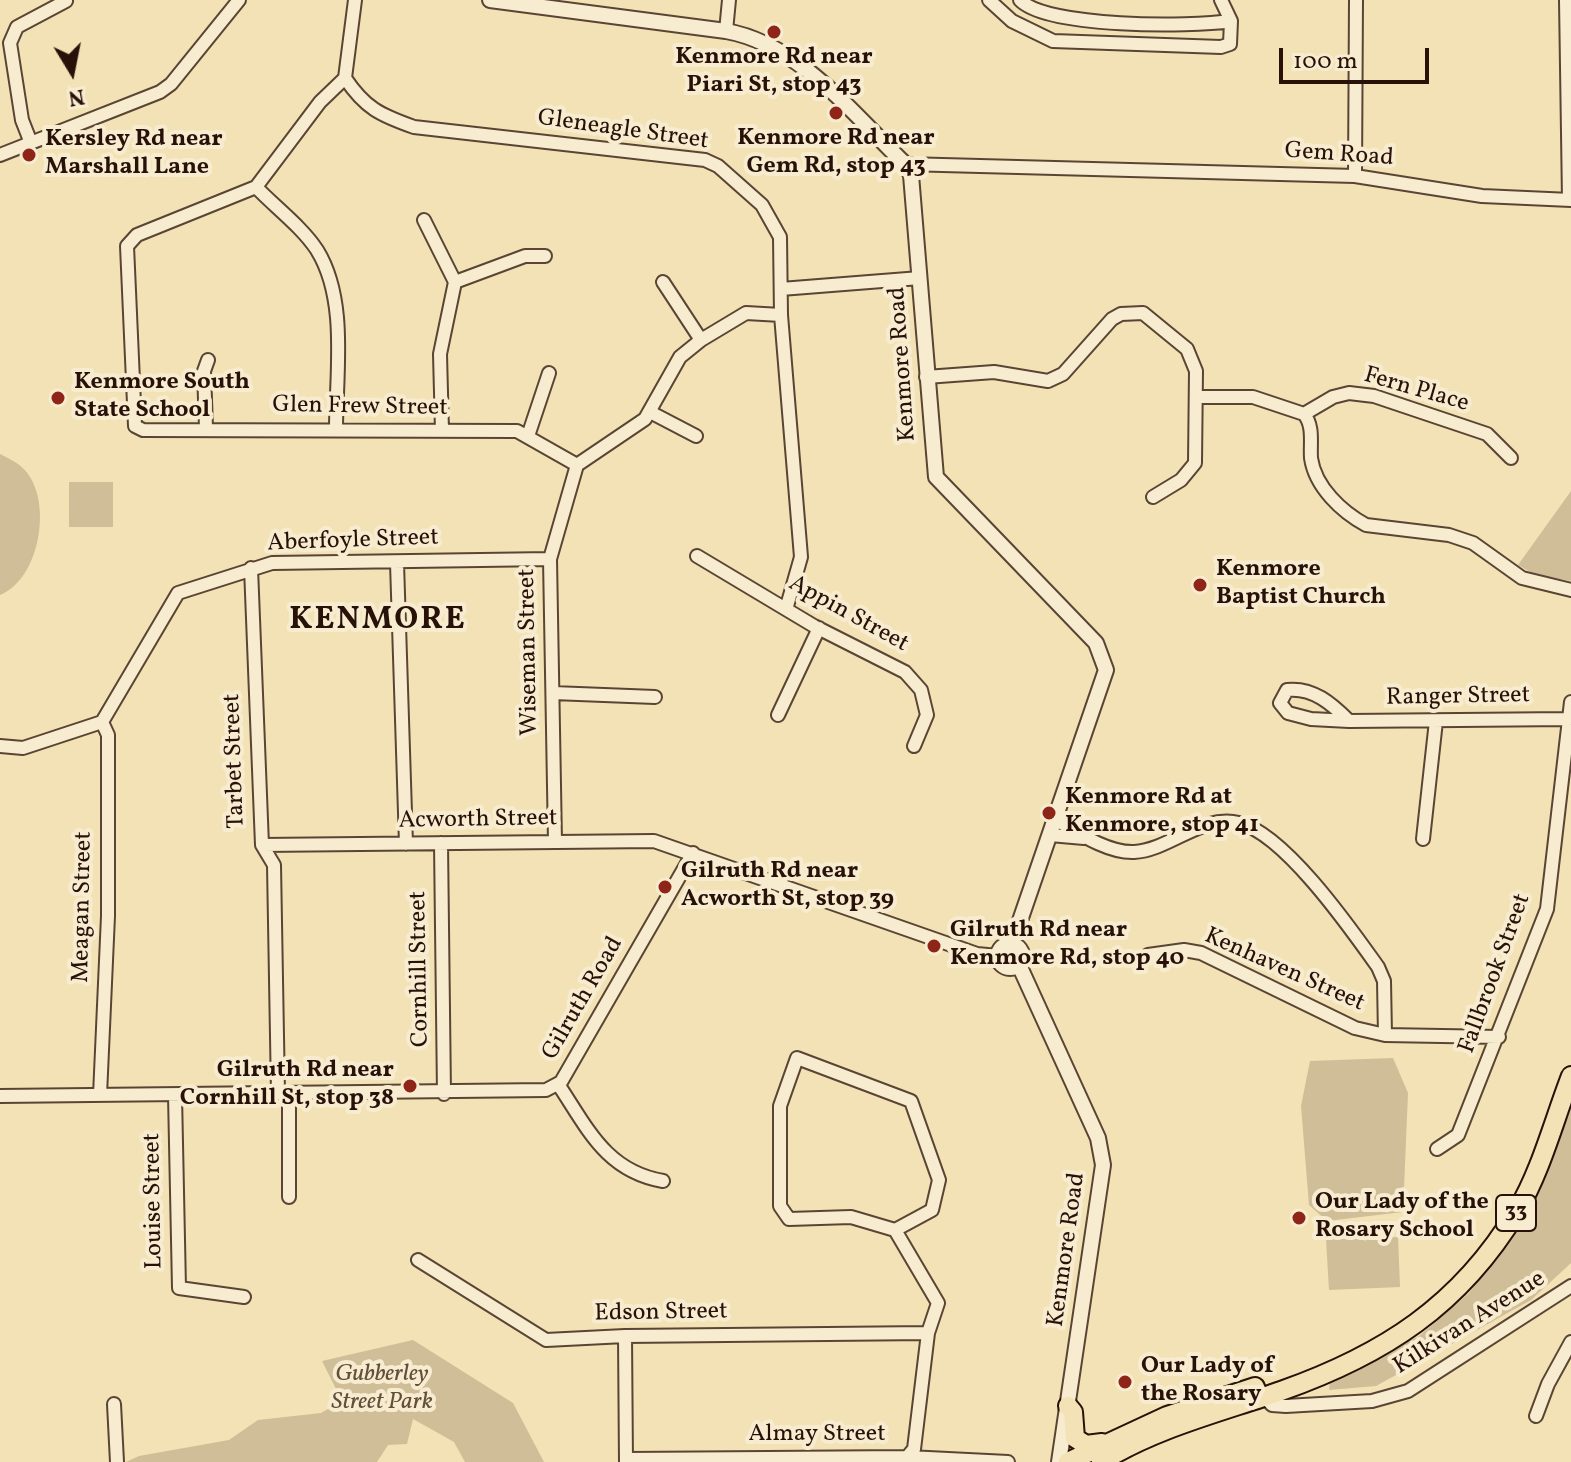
<!DOCTYPE html>
<html>
<head>
<meta charset="utf-8">
<style>
	body { margin:0 }
	#map { position:relative; width:1571px; height:1462px; overflow:hidden; background:#f2e2b5; font-family:Vollkorn,serif }
	canvas { display:block }
	.north { position:absolute; left:32px; top:32px; width:80px; height:80px; -webkit-text-stroke:6px #f7eccf; paint-order:stroke; rotate:170deg; font-size:22px; font-weight:700; line-height:32px; text-align:center; color:#271109 }
	.north::after { content:''; display:block; margin:auto; width:28px; height:36px; background:#271109; clip-path:polygon(50% 0,100% 100%,50% 72%,0 100%) }
	.scale { position:absolute; left:1279px; top:48px; width:150px; height:36px; box-sizing:border-box; border:4px solid #271109; border-top:0; padding-left:10px; font-size:24px; line-height:28px; white-space:nowrap; color:#271109; -webkit-text-stroke:6px #f7eccf; paint-order:stroke }
</style>
</head>
<body>
<div id="map">
<canvas width="1571" height="1462"></canvas>
<div class="north">N</div>
<div class="scale">100 m</div>
</div>
<script>
const c = document.querySelector('canvas').getContext('2d');
c.lineJoin = 'round';
function paint(path, color) { c.fillStyle = color; c.fill(path, 'evenodd'); }
function stroke(path, color, width, dash) { c.strokeStyle = color; c.lineWidth = width; c.lineCap = dash ? 'butt' : 'round'; c.setLineDash(dash || []); c.stroke(path); }
function drawText(font, color, halo, rows, align = 'center') {
  c.font = font + ' Vollkorn,serif'; c.lineWidth = 8; c.setLineDash([]); c.textBaseline = 'middle'; c.strokeStyle = halo; c.fillStyle = color; for (const [text, x, y, turn = 0] of rows) {
    c.save(); c.translate(x, y); c.rotate((+turn || 0) * Math.PI / 180); c.textAlign = isNaN(turn) ? turn : align; if (halo) c.strokeText(text, 0, 0); c.fillText(text, 0, 0); c.restore();
  }
}
paint(new Path2D(`
	M 0,454 C 12,460 23,465 30,477 C 51,510 38,580 0,595 Z
	M 69,482 L 113,482 L 113,527 L 69,527 Z
	M 1571,491 L 1571,581 L 1536,575 L 1518,565 Z
	M 1393,1058 L 1408,1093 L 1403,1212 L 1327,1221 L 1309,1205 L 1301,1106 L 1310,1061 Z
	M 1571,1103 L 1571,1263 L 1531,1300 L 1376,1386 L 1329,1390 L 1330,1380 L 1419,1336 L 1468,1294 L 1523,1218 Z
	M 1398,1237 L 1400,1287 L 1329,1290 L 1326,1239 Z
	M 413,1340 L 513,1403 L 544,1462 L 465,1462 L 454,1442 L 413,1419 L 407,1444 L 388,1445 L 377,1462 L 126,1462 L 139,1456 L 229,1440 L 258,1420 L 321,1413 L 342,1401 L 322,1361 Z`), '#cfbe98');
const minor = new Path2D(`
	M 355,0 L 345,78 C 365,108 380,115 414,127 L 705,160 L 718,166 L 762,205 L 780,237 L 781,315 L 801,557 L 787,606
	M 989,0 L 1012,21 L 1053,41 L 1221,47 L 1230,44 L 1231,21 L 1221,0
	M 1020,0 C 1047,28 1190,27 1231,21
	M 1566,0 L 1569,200
	M 726,31 L 729,0
	M 345,78 L 320,102 L 256,187 L 137,235 L 127,246 L 135,426 L 143,430 L 517,431 L 577,465
	M 31,143 L 22,120 L 10,43 L 17,27 L 66,1
	M 0,155 L 160,92 L 171,84 L 239,0
	M 905,164 L 1355,176 L 1482,196 L 1571,200
	M 1355,176 L 1356,0
	M 256,187 C 275,207 302,227 317,250 C 348,300 336,373 336,429
	M 424,220 L 455,282
	M 663,282 L 701,340
	M 781,289 L 920,278
	M 926,377 L 994,372 L 1048,381 L 1063,374 L 1112,319 L 1121,314 L 1143,313 L 1187,349 L 1196,371 L 1195,463 L 1181,480 L 1153,497
	M 1196,397 L 1253,397 L 1304,414 C 1314,426 1310,443 1311,458 C 1315,487 1342,512 1366,525 L 1449,535 L 1473,543 L 1522,578 L 1571,590
	M 650,412 L 696,436
	M 1304,414 L 1333,397 L 1349,393 L 1374,396 L 1487,434 L 1511,458
	M 206,428 L 204,371 L 208,360
	M 442,431 L 440,354 L 455,282 L 525,256 L 545,256
	M 528,436 L 549,373
	M 577,465 L 645,419 L 680,357 L 701,340 L 746,313 L 781,315
	M 697,556 L 814,626 L 905,672 L 921,690 L 927,715 L 914,746
	M 397,563 L 406,844
	M 251,568 L 262,845 L 274,865 L 278,1093
	M 553,693 L 655,697
	M 778,715 L 819,628
	M 1349,721 L 1311,719 L 1288,713 L 1280,703 L 1287,690 C 1313,687 1332,704 1349,721 L 1568,719
	M 0,746 L 23,748 L 102,722 L 178,593 L 272,563 L 550,559
	M 1055,819 C 1077,832 1107,853 1134,852 C 1170,850 1201,814 1239,823 C 1284,833 1351,929 1378,967 L 1384,981 L 1385,1035
	M 1050,835 L 1084,838
	M 1423,839 L 1436,721
	M 555,842 L 550,559 L 577,465
	M 441,843 L 444,1094
	M 262,845 L 654,841 L 977,954 L 998,956
	M 1148,955 L 1184,950 L 1201,953 L 1355,1028 L 1385,1035 L 1499,1037
	M 558,1084 C 588,1129 606,1171 663,1181
	M 100,1095 L 108,916 L 108,735 L 102,722
	M 175,1095 L 179,1288 L 244,1297
	M 0,1096 L 546,1090 L 561,1082 L 693,853
	M 1437,1149 L 1458,1135 L 1547,909 L 1571,702
	M 289,1197 L 289,1093
	M 895,1230 L 932,1210 L 939,1180 L 911,1101 L 797,1058 L 780,1106 L 780,1206 L 789,1219 L 851,1217 L 895,1230 L 938,1303 L 928,1333 L 914,1449 L 903,1462
	M 418,1260 L 546,1340 L 625,1336 L 928,1333
	M 625,1336 L 626,1462
	M 1261,1393 L 1272,1405 L 1286,1406 L 1372,1401 L 1408,1391 L 1571,1286
	M 114,1404 L 117,1462
	M 1536,1416 L 1548,1384 L 1571,1342
	M 626,1459 L 908,1457 L 1008,1462`);
const tertiary = new Path2D(`
	M 490,0 L 726,31 C 799,44 853,114 905,164 L 911,175 L 936,477 L 1096,643 L 1106,670 L 1012,944
	M998 956a12 12 0 1 1 24 0a12 12 0 1 1-24 0Z
	M 1019,965 L 1098,1138 L 1103,1165 L 1059,1462`);
const primary = new Path2D(`
	M 1068,1406 L 1073,1412 L 1075,1438 L 1086,1445 L 1102,1443
	M 1068,1462 L 1167,1416 L 1255,1387
	M 1101,1462 C 1155,1428 1221,1412 1281,1391 C 1383,1355 1460,1306 1517,1211 C 1541,1171 1554,1120 1571,1076`);
stroke(minor, '#5a4534', 16);
stroke(tertiary, '#5a4534', 18);
stroke(primary, '#271109', 22);
stroke(minor, '#f7eccf', 12);
stroke(tertiary, '#f7eccf', 14);
stroke(primary, '#f2e2b5', 18);
for (const [x, y, r, color] of [
	[774,32,8,"#8f2418"],
	[836,113,8,"#8f2418"],
	[29,155,8,"#8f2418"],
	[58,398,8,"#8f2418"],
	[1200,585,8,"#8f2418"],
	[1049,813,8,"#8f2418"],
	[665,887,8,"#8f2418"],
	[934,946,8,"#8f2418"],
	[410,1086,8,"#8f2418"],
	[1299,1218,8,"#8f2418"],
	[1125,1382,8,"#8f2418"]
]) { const dot = new Path2D(); dot.arc(x, y, r, 0, 2 * Math.PI); c.fillStyle = color; c.fill(dot); stroke(dot, '#f7eccf', 3); }
for (const [x, y, w] of [
	[1516,1213,40]
]) { const box = new Path2D(); box.roundRect(x - w / 2, y - 18, w, 36, 6); c.fillStyle = '#f7eccf'; c.fill(box); stroke(box, '#271109', 2); }
drawText('bold 22px', '#271109', null, [
	["33",1516,1213]
]);
drawText('bold 24px', '#271109', '#f7eccf', [
	["Kenmore Rd near",774,59,"center"],
	["Piari St, stop 43",774,87,"center"],
	["Kenmore Rd near",836,140,"center"],
	["Gem Rd, stop 43",836,168,"center"],
	["Kersley Rd near",45,141],
	["Marshall Lane",45,169],
	["Kenmore South",74,384],
	["State School",74,412],
	["Kenmore",1216,571],
	["Baptist Church",1216,599],
	["Kenmore Rd at",1065,799],
	["Kenmore, stop 41",1065,827],
	["Gilruth Rd near",681,873],
	["Acworth St, stop 39",681,901],
	["Gilruth Rd near",950,932],
	["Kenmore Rd, stop 40",950,960],
	["Gilruth Rd near",394,1072,"right"],
	["Cornhill St, stop 38",394,1100,"right"],
	["Our Lady of the",1315,1204],
	["Rosary School",1315,1232],
	["Our Lady of",1141,1368],
	["the Rosary",1141,1396]
], 'left');
drawText('24px', '#271109', '#f7eccf', [
	["Gleneagle Street",623,131,8],
	["Gem Road",1339,156,4],
	["Kenmore Road",904,364,-94],
	["Fern Place",1416,391,16],
	["Glen Frew Street",360,408,1],
	["Aberfoyle Street",353,542,-2],
	["Appin Street",848,615,29],
	["Wiseman Street",530,652,-91],
	["Ranger Street",1458,698,-1],
	["Tarbet Street",236,761,-92],
	["Acworth Street",478,821,-1],
	["Meagan Street",84,907,-89],
	["Cornhill Street",421,969,-91],
	["Kenhaven Street",1284,971,24],
	["Fallbrook Street",1496,974,-70],
	["Gilruth Road",584,999,-60],
	["Louise Street",155,1201,-91],
	["Kenmore Road",1068,1250,-82],
	["Edson Street",661,1314,-1],
	["Kilkivan Avenue",1470,1324,-32],
	["Almay Street",817,1436]
]);
drawText('italic 24px', '#624e3b', '#f7eccf', [
	["Gubberley",382,1376],
	["Street Park",382,1404]
]);
c.letterSpacing = '2px';
drawText('bold 32px', '#271109', '#f7eccf', [
	["KENMORE",378,622]
]);
c.letterSpacing = '0px';
</script>
</body>
</html>
